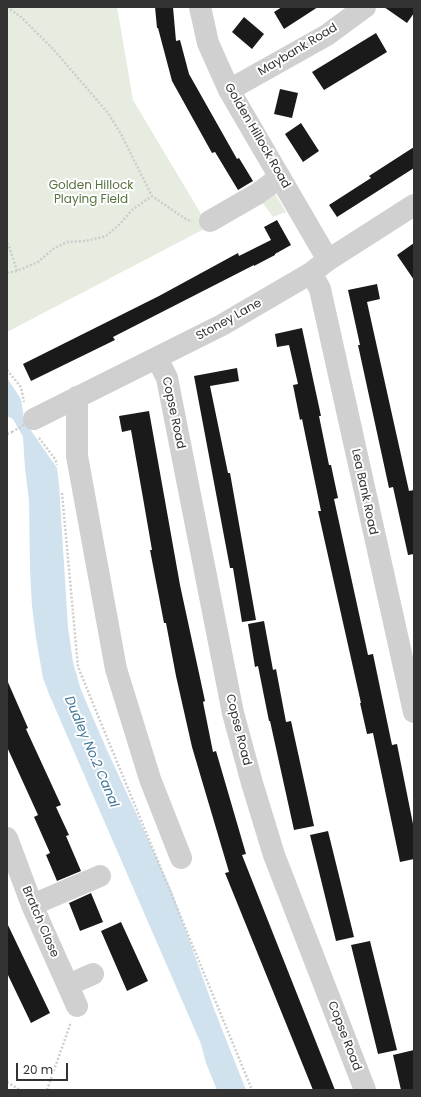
<!DOCTYPE html>
<html>
<head>
<meta charset="utf-8">
<style>
	body { margin:0 }
	#map { position:relative; width:421px; height:1097px; overflow:hidden; background:#fff; font-family:Poppins,sans-serif }
	canvas { display:block }
	.frame { position:absolute; inset:0; border:8px solid #333; pointer-events:none }
	.scale { position:absolute; left:16px; top:1063px; width:52px; height:18px; box-sizing:border-box; border:2px solid #333; border-top:0; padding-left:5px; font-size:12px; line-height:14px; white-space:nowrap; color:#333; -webkit-text-stroke:3px #fff; paint-order:stroke }
</style>
</head>
<body>
<div id="map">
<canvas width="421" height="1097"></canvas>
<div class="frame"></div>
<div class="scale">20 m</div>
</div>
<script>
const c = document.querySelector('canvas').getContext('2d');
c.lineJoin = 'round';
function paint(path, color) { c.fillStyle = color; c.fill(path, 'evenodd'); }
function stroke(path, color, width, dash) { c.strokeStyle = color; c.lineWidth = width; c.lineCap = dash ? 'butt' : 'round'; c.setLineDash(dash || []); c.stroke(path); }
function drawText(font, color, halo, rows, align = 'center') {
  c.font = font + ' Poppins,sans-serif'; c.lineWidth = 4; c.setLineDash([]); c.textBaseline = 'middle'; c.strokeStyle = halo; c.fillStyle = color; for (const [text, x, y, turn = 0] of rows) {
    c.save(); c.translate(x, y); c.rotate((+turn || 0) * Math.PI / 180); c.textAlign = isNaN(turn) ? turn : align; if (halo) c.strokeText(text, 0, 0); c.fillText(text, 0, 0); c.restore();
  }
}
paint(new Path2D(`
	M 7,7 L 117,7 L 133,100 L 204,219 L 265,177 L 286,212 L 273,217 L 259,198 L 208,227 L 7,332 Z`), '#e6ecdf');
paint(new Path2D(`
	M 7,378 L 21,399 L 24,419 L 32,432 L 57,468 L 59,485 L 68,627 L 73,662 L 81,690 L 106,748 L 171,889 L 214,1009 L 246,1090 L 217,1090 L 206,1063 L 201,1044 L 49,694 L 43,678 L 36,638 L 32,606 L 30,569 L 29,500 L 25,468 L 23,437 L 13,419 L 7,416 Z`), '#cfe2ee');
paint(new Path2D(`
	M 155,7 L 173,7 L 176,41 L 180,40 L 189,74 L 237,159 L 239,158 L 253,181 L 238,190 L 215,152 L 212,153 L 172,81 L 158,28 L 157,28 Z
	M 282,7 L 318,7 L 284,29 L 274,12 Z
	M 384,7 L 414,7 L 414,13 L 407,23 Z
	M 244,17 L 264,34 L 252,49 L 232,32 Z
	M 376,33 L 387,52 L 324,90 L 312,72 Z
	M 280,89 L 298,93 L 292,118 L 274,114 Z
	M 301,123 L 319,151 L 303,162 L 285,134 Z
	M 414,147 L 414,168 L 337,217 L 329,205 L 371,178 L 369,176 Z
	M 277,220 L 291,245 L 275,254 L 275,255 L 254,266 L 254,265 L 113,337 L 115,340 L 31,381 L 23,364 L 159,296 L 238,253 L 239,256 L 271,240 L 264,227 Z
	M 414,243 L 414,280 L 397,255 Z
	M 377,284 L 380,299 L 367,302 L 409,491 L 414,490 L 414,554 L 408,555 L 393,487 L 389,488 L 358,345 L 360,345 L 348,290 Z
	M 302,328 L 321,416 L 319,416 L 329,465 L 331,465 L 338,498 L 334,499 L 368,655 L 373,654 L 392,745 L 397,744 L 414,829 L 414,859 L 400,862 L 373,733 L 367,734 L 360,703 L 361,703 L 318,511 L 321,511 L 302,419 L 300,420 L 293,385 L 298,384 L 289,345 L 277,347 L 275,334 Z
	M 237,368 L 239,381 L 210,386 L 228,473 L 230,473 L 256,620 L 242,622 L 233,568 L 230,568 L 194,376 Z
	M 149,411 L 180,585 L 205,701 L 203,702 L 213,752 L 216,751 L 246,854 L 242,855 L 335,1090 L 313,1090 L 225,873 L 229,872 L 192,747 L 176,676 L 166,623 L 164,623 L 150,550 L 152,550 L 143,498 L 131,430 L 122,432 L 119,416 Z
	M 264,621 L 273,670 L 276,669 L 286,722 L 291,721 L 314,826 L 294,830 L 270,721 L 269,721 L 258,666 L 255,667 L 248,624 Z
	M 7,680 L 28,728 L 26,729 L 61,805 L 56,807 L 69,835 L 66,836 L 81,871 L 57,881 L 46,855 L 50,853 L 34,817 L 38,815 L 7,747 Z
	M 328,831 L 354,937 L 336,941 L 310,835 Z
	M 91,893 L 103,922 L 80,931 L 69,903 Z
	M 121,922 L 148,981 L 127,991 L 101,931 Z
	M 7,923 L 50,1013 L 31,1023 L 7,973 Z
	M 370,941 L 397,1050 L 378,1054 L 351,945 Z
	M 414,1050 L 414,1090 L 401,1090 L 393,1055 Z`), '#1a1a1a');
stroke(new Path2D(`
	M 7,7 L 21,17 L 54,50 L 108,113 L 121,134 L 152,196 L 187,220 L 192,221
	M 7,243 L 9,246 L 17,271 L 38,262 L 53,249 L 67,242 L 86,241 L 106,236 L 119,225 L 132,210 L 152,196
	M 7,273 L 17,271
	M 7,370 L 21,387 L 24,402
	M 7,434 L 12,432
	M 39,438 L 55,459 L 57,465
	M 62,493 L 78,667 L 252,1090
	M 7,1082 L 20,1090
	M 47,1090 L 71,1022`), '#cdcdcd', 2.5, [2, 2]);
stroke(new Path2D(`
	M 200,7 L 208,43 L 229,90 L 328,260
	M 229,90 L 327,35 L 365,7
	M 210,221 L 257,194 L 280,177
	M 311,273 L 320,289 L 414,712
	M 157,358 L 167,378 L 233,713 L 252,783 L 274,855 L 365,1090
	M 77,397 L 77,456 L 116,669 L 150,779 L 181,858
	M 34,419 L 222,325 L 311,273 L 328,260 L 414,205
	M 7,838 L 32,905 L 77,1006
	M 32,905 L 100,876
	M 68,985 L 93,974`), '#d0d0d0', 22);
stroke(new Path2D(`
	M 12,432 L 34,419`), '#cdcdcd', 2.5, [2, 2]);
drawText('12px', '#333', '#fff', [
	["Maybank Road",298,50,-31],
	["Golden Hillock Road",257,136,60],
	["Stoney Lane",229,320,-29],
	["Copse Road",173,413,78],
	["Lea Bank Road",364,492,78],
	["Copse Road",238,730,76],
	["Bratch Close",40,922,67],
	["Copse Road",344,1036,69]
]);
drawText('12px', '#56703f', '#fff', [
	["Golden Hillock",91,186],
	["Playing Field",91,200]
]);
drawText('italic 13px', '#3f7597', '#fff', [
	["Dudley No.2 Canal",91,752,67]
]);
</script>
</body>
</html>
